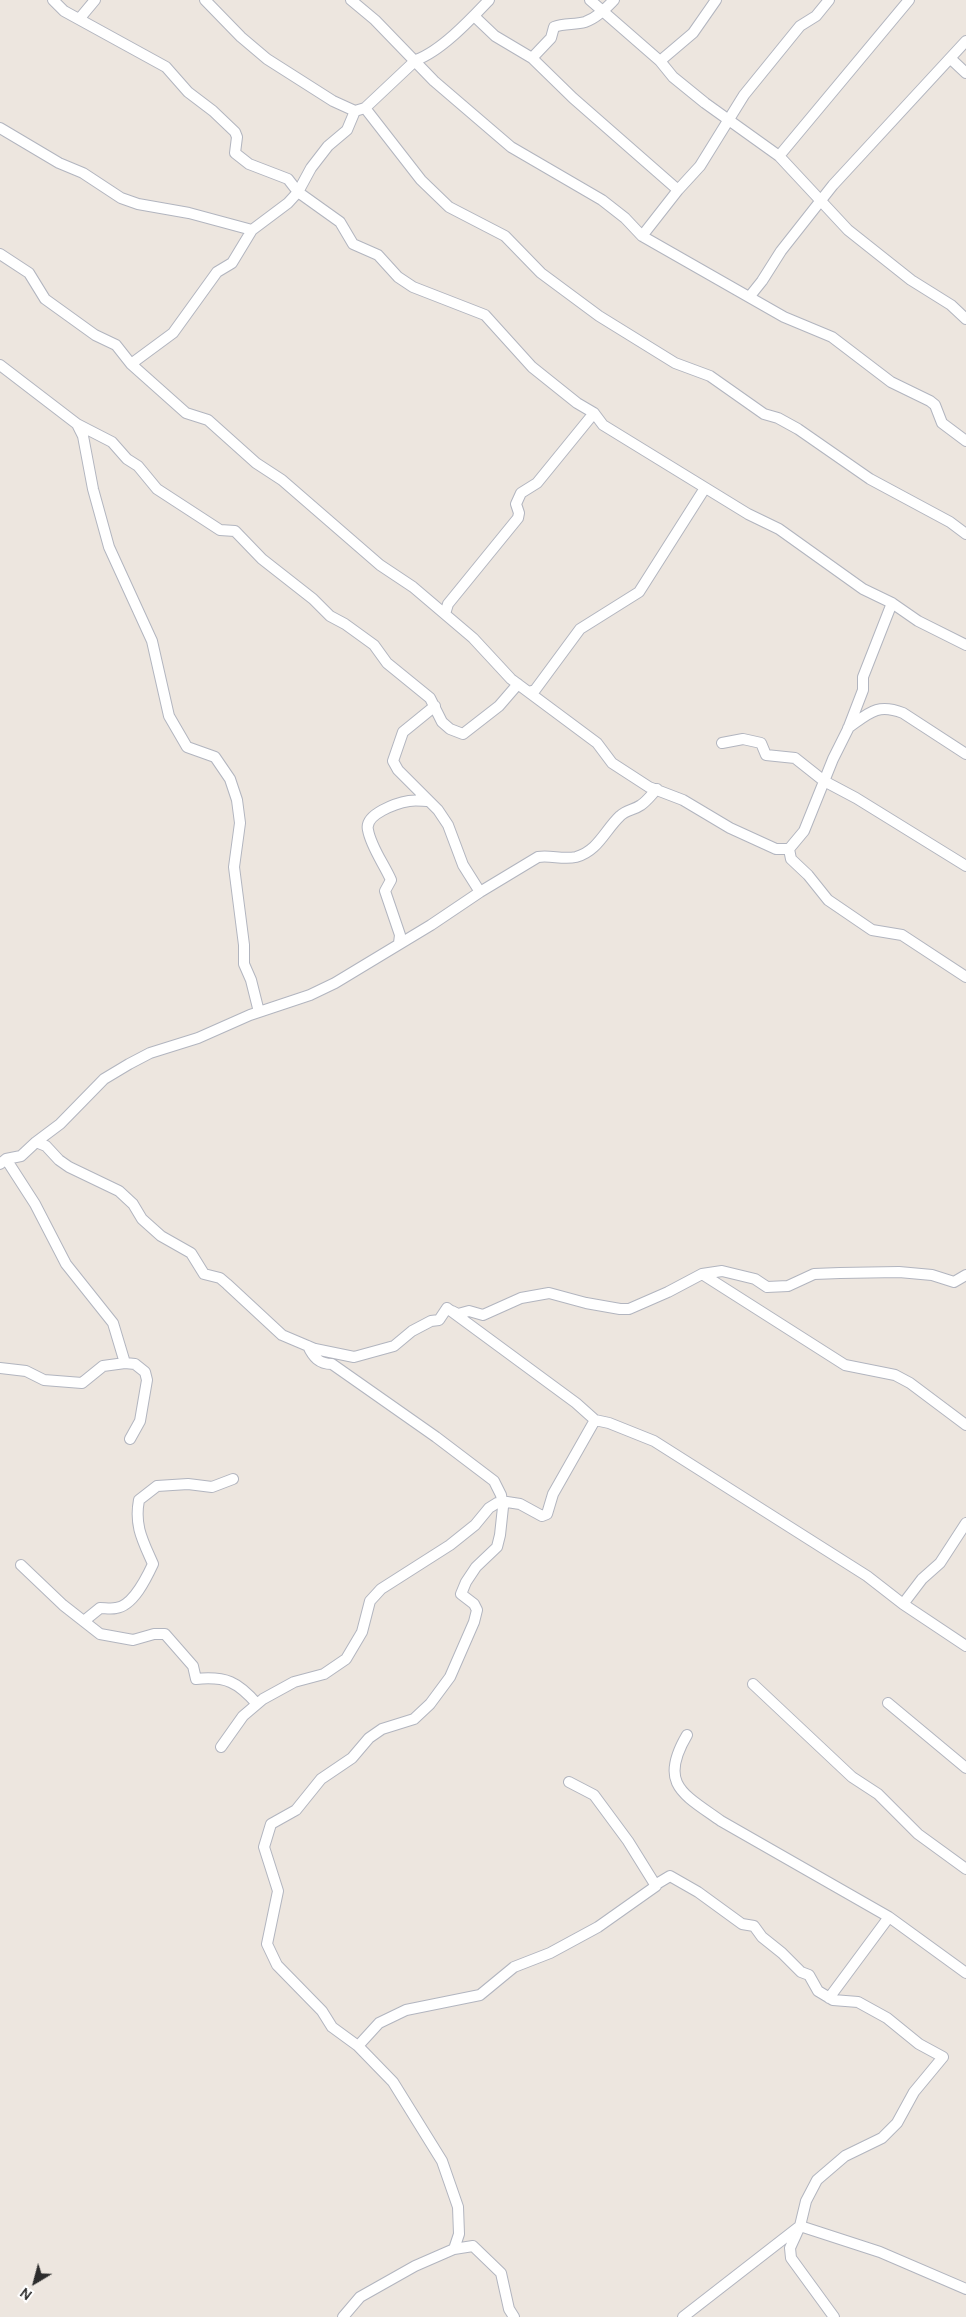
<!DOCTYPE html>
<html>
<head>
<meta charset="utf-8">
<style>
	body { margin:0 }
	#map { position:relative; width:966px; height:2317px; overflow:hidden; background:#ede6df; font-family:Manrope,sans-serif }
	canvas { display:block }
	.north { position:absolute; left:10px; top:2257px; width:50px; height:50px; -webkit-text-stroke:4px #fff; paint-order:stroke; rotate:217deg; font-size:14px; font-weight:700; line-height:20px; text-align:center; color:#2c2c2c }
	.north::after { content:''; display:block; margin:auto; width:18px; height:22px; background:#2c2c2c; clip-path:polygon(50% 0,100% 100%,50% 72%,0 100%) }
</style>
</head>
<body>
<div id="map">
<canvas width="966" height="2317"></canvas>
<div class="north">N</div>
</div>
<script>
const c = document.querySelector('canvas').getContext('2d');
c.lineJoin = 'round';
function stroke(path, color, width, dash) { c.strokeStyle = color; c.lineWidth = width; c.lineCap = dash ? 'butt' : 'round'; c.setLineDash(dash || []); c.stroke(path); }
const street = new Path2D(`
	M 53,0 L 64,11 L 166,67 L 188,92 L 213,111 L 235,132 L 237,137 L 235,153 L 249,164 L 288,179 L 298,192 L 340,222 L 353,244 L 378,255 L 398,277 L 413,287 L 485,315 L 532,367 L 577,403 L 594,413 L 603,425 L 748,514 L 779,529 L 863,589 L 892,603 L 918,621 L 966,645
	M 205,0 L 241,37 L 267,59 L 333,101 L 355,111
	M 351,0 L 375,20 L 434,81 L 511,147 L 602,200 L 625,218 L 642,236 L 784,317 L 832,337 L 891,382 L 930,401 L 935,405 L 942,423 L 966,441
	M 590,0 L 660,61 L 673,77 L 705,103 L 779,156 L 848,230 L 911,280 L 951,305 L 966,319
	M 474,16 L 495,36 L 532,58 L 573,98 L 678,190
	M 80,18 L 95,0
	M 532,58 L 551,38 L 554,27 C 564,23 575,25 585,22 C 597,18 606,8 614,0
	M 951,59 L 966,73
	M 660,61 L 693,33 L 716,0
	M 365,108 L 421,180 L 449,207 L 505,236 L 541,273 L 599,316 L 675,363 L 710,376 L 764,414 L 778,418 L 798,429 L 870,479 L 950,522 L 966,534
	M 0,128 L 59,163 L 83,173 L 121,198 L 138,204 L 189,213 L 252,230
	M 779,156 L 909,0
	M 642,236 L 678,190 L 700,166 L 744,95 L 800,26 L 816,16 L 829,0
	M 0,254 L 29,273 L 45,299 L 95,335 L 116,345 L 131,364 L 186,413 L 208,420 L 256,463 L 282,480 L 380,565 L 413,587 L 473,638 L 511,679 L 597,743 L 612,763 L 649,787 L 683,800 L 730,828 L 776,849 L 789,849
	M 750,296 L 762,281 L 781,251 L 833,185 L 966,41
	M 131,364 L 173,333 L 217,272 L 232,263 L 252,230 L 288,203 L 298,192 L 311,168 L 328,146 L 347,130 L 355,111 L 365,108 L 416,60 C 441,51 470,20 489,0
	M 0,365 L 77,424 L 83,436 L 93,489 L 109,547 L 152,641 L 169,716 L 187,747 L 215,757 L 230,779 L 237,800 L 240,823 L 234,867 L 244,945 L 244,964 L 251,980 L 259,1012
	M 77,424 L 112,442 L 127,459 L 138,466 L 157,489 L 220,530 L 235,531 L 262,559 L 313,599 L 330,616 L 345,624 L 374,645 L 387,663 L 430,698 L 442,722 L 450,729 L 463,734 L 499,706 L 518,684
	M 892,603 L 863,677 L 863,690 L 848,729 L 833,759 L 804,831 L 789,849 L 791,859 L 808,875 L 828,900 L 872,930 L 902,935 L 966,977
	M 445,614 L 448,604 L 518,518 L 519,513 L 516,504 L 521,493 L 537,483 L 594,413
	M 529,692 L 535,690 L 580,629 L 639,592 L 705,488
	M 435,706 L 403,732 L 393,761 L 398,770 L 438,810 L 448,825 L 463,865 L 480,892
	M 848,728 C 869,713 877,703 903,713 L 966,754
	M 722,743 L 743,739 L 761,743 L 766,755 L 795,758 L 824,781 L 856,798 L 966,866
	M 399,943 L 400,935 L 385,891 L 391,880 C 384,864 371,847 368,830 C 364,814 397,803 409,801 C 415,800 423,801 429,801
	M 36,1142 L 46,1146 L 59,1160 L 69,1167 L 119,1191 L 133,1204 L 142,1219 L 161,1236 L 191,1253 L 204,1274 L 220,1278 L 227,1284 L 282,1335 L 315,1349 L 354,1357 L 394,1346 L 412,1331 L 431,1321 L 439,1320 L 447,1308
	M 6,1159 L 35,1204 L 66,1264 L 113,1323 L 125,1363
	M 0,1164 L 6,1159 L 21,1156 L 36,1142 L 60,1124 L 104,1079 L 129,1064 L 150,1053 L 198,1038 L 250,1015 L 310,995 L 335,983 L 431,925 L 480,892 L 538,857 C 551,855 563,860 576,857 C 598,851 605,830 620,816 C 626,810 634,810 641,805 C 647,801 652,794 657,789
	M 702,1274 L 845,1365 L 895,1375 L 910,1383 L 966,1425
	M 447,1308 L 576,1403 L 595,1420 L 609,1423 L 654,1441 L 867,1576 L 903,1604 L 966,1646
	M 452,1311 L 458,1314 L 469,1311 L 483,1315 L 521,1298 L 549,1293 L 586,1303 L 620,1309 L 629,1309 L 668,1292 L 702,1274 L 722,1271 L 755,1279 L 767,1287 L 788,1286 L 814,1274 L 840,1273 L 899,1272 L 932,1275 L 954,1282 L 966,1275
	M 308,1346 C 313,1357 319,1364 332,1364 L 436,1437 L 494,1481 L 501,1495 L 503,1507 L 500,1535 L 497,1547 L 476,1567 L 466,1582 L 461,1594 L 474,1604 L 477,1610 L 474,1622 L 450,1677 L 430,1704 L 414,1719 L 382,1729 L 369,1738 L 352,1758 L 321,1779 L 296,1810 L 271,1824 L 264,1847 L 278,1891 L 267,1944 L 277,1965 L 322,2011 L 332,2027 L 358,2046 L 393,2082 L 442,2161 L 458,2207 L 459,2234 L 454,2249 L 473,2246 L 501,2273 L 509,2309 L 514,2317
	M 0,1368 L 26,1371 L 44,1380 L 82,1383 L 103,1366 L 125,1363 L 135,1364 L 145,1372 L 147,1380 L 140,1421 L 130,1439
	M 21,1565 L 63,1605 L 100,1634 L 133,1640 L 154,1634 L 165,1634 L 193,1666 L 196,1679 C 226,1676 238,1682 257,1704
	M 903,1604 L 922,1579 L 940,1563 L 966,1523
	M 84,1621 L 100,1608 C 105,1608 111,1609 116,1608 C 133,1606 146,1579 153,1564 C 143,1541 134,1526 139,1500 L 157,1486 L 188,1484 L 212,1487 L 233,1479
	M 753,1684 L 852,1777 L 878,1794 L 918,1834 L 966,1869
	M 888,1703 L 966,1768
	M 687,1735 C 658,1784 683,1794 721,1821 L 889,1917 L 966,1973
	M 221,1747 L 243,1716 L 263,1699 L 294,1682 L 324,1674 L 346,1659 L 362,1632 L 370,1601 L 381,1589 L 450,1545 L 475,1525 L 489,1508 L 497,1503 L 507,1502 L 520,1504 L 542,1516 L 547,1514 L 553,1494 L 595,1420
	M 655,1885 L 670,1876 L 698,1892 L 742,1924 L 754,1926 L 762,1937 L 782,1953 L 801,1972 L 809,1975 L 818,1991 L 833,2000 L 858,2002 L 887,2018 L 919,2044 L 943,2057 L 914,2092 L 897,2123 L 882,2138 L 845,2156 L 817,2180 L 806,2201 L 800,2226 L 790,2248 L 791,2258 L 834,2317
	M 829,1998 L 889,1917
	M 358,2046 L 379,2023 L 406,2010 L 480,1995 L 514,1967 L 550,1953 L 598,1927 L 656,1886 L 628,1841 L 594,1795 L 569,1782
	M 343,2317 L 360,2297 L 415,2266 L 454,2249
	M 683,2317 L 800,2226 L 880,2252 L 966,2289`);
stroke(street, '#b2b5bf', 12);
stroke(street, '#fff', 10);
</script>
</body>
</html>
